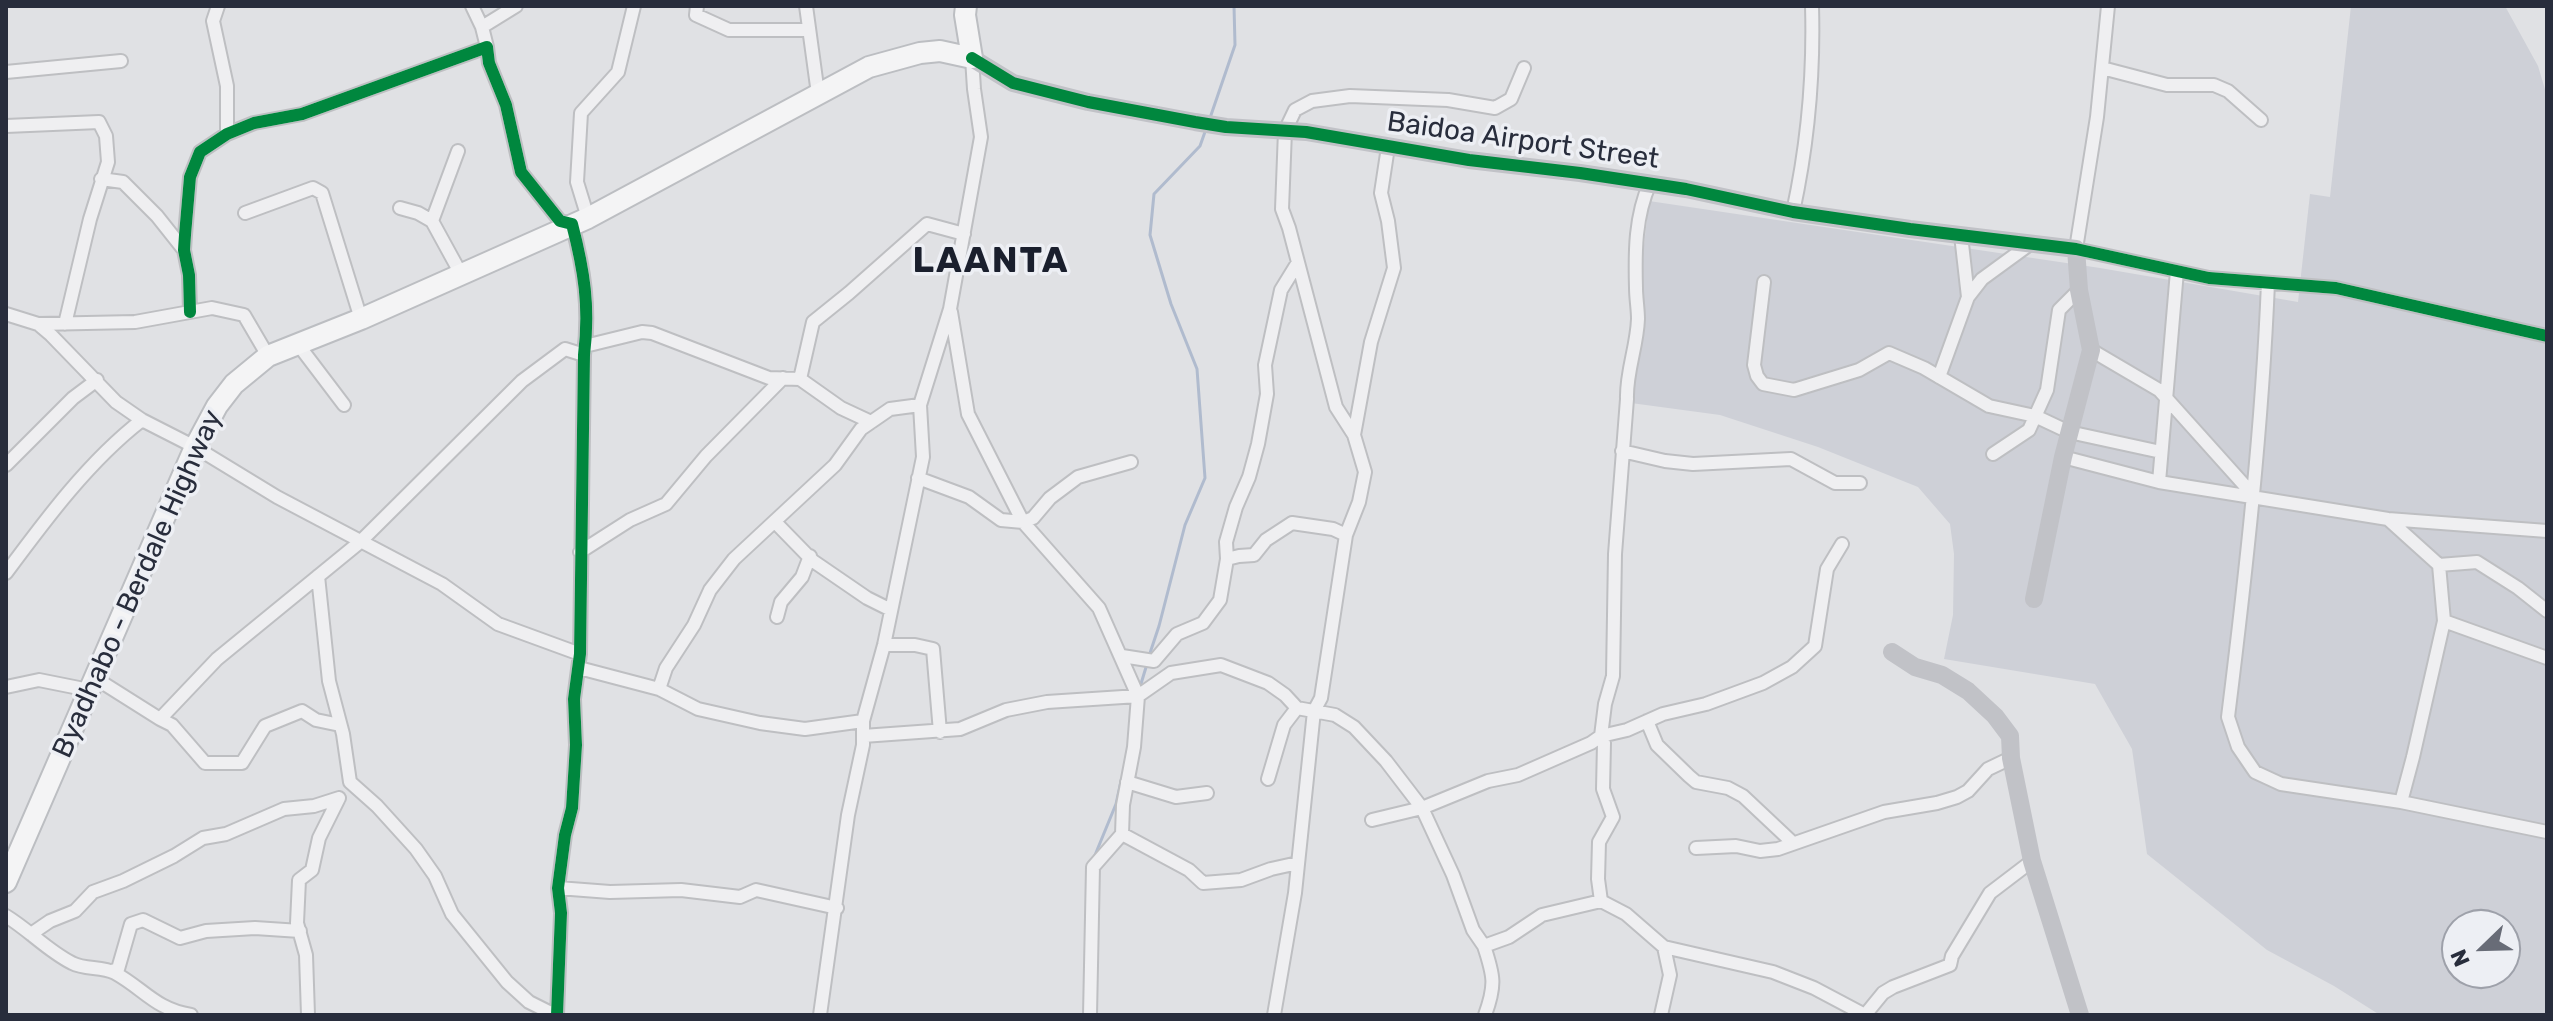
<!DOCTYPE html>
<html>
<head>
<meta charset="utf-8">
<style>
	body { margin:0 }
	#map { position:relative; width:2553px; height:1021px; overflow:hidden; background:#e0e1e4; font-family:Rubik,sans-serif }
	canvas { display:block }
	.frame { position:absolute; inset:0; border:8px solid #282d3c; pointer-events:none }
	.north { position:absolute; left:2441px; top:909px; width:80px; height:80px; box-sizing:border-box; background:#edeff4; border:2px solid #9ea1aa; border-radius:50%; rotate:247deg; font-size:22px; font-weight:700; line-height:32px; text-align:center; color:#282d3c }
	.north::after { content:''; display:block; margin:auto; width:28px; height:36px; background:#686c77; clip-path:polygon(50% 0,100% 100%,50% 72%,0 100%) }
</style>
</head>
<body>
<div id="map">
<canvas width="2553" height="1021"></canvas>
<div class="frame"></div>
<div class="north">N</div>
</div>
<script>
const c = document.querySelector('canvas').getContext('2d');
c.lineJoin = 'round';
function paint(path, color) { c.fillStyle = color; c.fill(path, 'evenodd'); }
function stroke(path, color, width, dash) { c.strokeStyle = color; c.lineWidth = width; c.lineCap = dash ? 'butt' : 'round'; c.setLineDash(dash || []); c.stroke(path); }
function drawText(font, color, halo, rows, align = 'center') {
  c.font = font + ' Rubik,sans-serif'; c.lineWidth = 7; c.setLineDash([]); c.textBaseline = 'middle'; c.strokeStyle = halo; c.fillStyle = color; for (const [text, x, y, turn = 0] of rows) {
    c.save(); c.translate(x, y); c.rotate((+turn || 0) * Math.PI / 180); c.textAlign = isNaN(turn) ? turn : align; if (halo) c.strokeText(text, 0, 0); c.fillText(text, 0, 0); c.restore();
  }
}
paint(new Path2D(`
	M 2351,6 L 2505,6 L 2538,66 L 2547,96 L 2547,1015 L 2380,1015 L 2334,986 L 2267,950 L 2147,854 L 2132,749 L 2095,684 L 1944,659 L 1953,615 L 1954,554 L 1950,524 L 1918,487 L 1818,447 L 1720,415 L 1631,403 L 1632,379 L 1638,365 L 1642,287 L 1640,280 L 1649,201 L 2100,268 L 2298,302 L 2310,194 L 2330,197 ZM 2457,925 L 2505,925 L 2505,973 L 2457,973 Z`), '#ced0d7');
stroke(new Path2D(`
	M 1210,118 L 1235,45 L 1234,6
	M 1149,656 L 1159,626 L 1185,525 L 1205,478 L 1197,369 L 1171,304 L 1150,235 L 1154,194 L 1200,146 L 1206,129
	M 1140,687 L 1147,664
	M 1093,860 L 1116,804 L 1121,781`), '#b0bbce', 3);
const street = new Path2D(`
	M 218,6 L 213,21 L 227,86 L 227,134
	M 472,6 L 482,27
	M 697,6 L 696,15 L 729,30 L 808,30
	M 806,6 L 818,94
	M 2108,6 L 2097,117 L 2076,249 L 2209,278 L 2336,288 L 2547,336
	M 487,47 L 482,27 L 516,6
	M 2102,68 L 2167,85 L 2214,85 L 2228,91 L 2261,120
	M 6,72 L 121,61
	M 6,126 L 99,122 L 106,136 L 108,162 L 90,219 L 65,324
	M 458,151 L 432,221 L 461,274
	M 101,179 L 123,182 L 157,216 L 184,250
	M 400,208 L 418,213 L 432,221
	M 1793,212 C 1808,143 1814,76 1812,6
	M 245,213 L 313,188 L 322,193 L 361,319
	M 588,218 L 577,182 L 581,113 L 618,72 L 634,6
	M 1961,235 L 1968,297
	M 1764,282 L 1754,365 L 1757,376 L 1763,384 L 1794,390 L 1859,370 L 1889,353 L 1924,368 L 1989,406 L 2035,416 L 2069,432 L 2161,452
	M 2268,283 C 2262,428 2246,572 2228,717 L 2238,747 L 2255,772 L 2281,784 L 2401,802 L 2547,832
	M 190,312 L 189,275 L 184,250 L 185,235 L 190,177 L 200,152 L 227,134 L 254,123 L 302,114 L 487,47 L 489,63 L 506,105 L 521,172 L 560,221 L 572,224 C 584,270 590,307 584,355 L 580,654 L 574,699 L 576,745 L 572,808 L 565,835 L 558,888 L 561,913 L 557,1015
	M 951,312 L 968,414 L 1023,522 L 1099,608 L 1138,696 L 1134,747 L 1123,805 L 1122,834 L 1093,867 L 1090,1015
	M 6,314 L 38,324 L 135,322 L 212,308 L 244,315 L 268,356
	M 38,324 L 51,335 L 116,402 L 142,420 L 195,447 L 277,497 L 442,584 L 498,624 L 580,654
	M 297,343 L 344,405
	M 585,346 L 642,332 L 652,333 L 769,378 L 800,379 L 841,408 L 871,422
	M 2091,350 L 2159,390 L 2255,497
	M 1939,377 L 1968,297 L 1982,279 L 2030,244
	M 800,379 L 813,322 L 849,293 L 927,224 L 964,234
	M 1354,435 L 1336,407 L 1289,228 L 1282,209 L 1285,131 L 1295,110 L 1312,101 L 1350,96 L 1448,100 L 1495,108 L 1511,99 L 1524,68
	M 1622,451 L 1665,461 L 1693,464 L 1791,459 L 1835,483 L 1860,483
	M 1993,454 L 2029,430 L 2047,390 L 2059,310 L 2079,290
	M 2063,457 L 2159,482 L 2388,519 L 2547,531
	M 6,465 L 73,398 L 97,380
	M 918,478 L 969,497 L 1001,520 L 1023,522 L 1033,518 L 1050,498 L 1078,477 L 1131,462
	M 2159,482 L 2177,271
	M 2388,519 L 2439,565 L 2444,621 L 2413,757 L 2401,802
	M 775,522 L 813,561 L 867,598 L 891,610
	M 580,552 L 630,520 L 666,504 L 706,456 L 783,378
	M 1227,559 L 1239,556 L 1254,555 L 1266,540 L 1292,523 L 1333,529 L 1346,535
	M 2439,565 L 2477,562 L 2518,588 L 2547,611
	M 6,573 C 46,519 89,461 142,420
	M 318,576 L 329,681 L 343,734 L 350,782 L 377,806 L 416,849 L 435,876 L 452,914 L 507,982 L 529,1002 L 555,1015
	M 777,617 L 781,602 L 802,577 L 810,556
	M 2444,621 L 2547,658
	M 884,645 L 915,645 L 933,649 L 940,732
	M 1122,656 L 1154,661 L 1177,634 L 1203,623 L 1220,600 L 1227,559 L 1226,542 L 1236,507 L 1249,477 L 1258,444 L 1267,394 L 1265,365 L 1281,290 L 1297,264
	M 579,668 L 659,689 L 698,709 L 760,723 L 805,729 L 863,721
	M 95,678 L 160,719 L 217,659 L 360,542 L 522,381 L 565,349 L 584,355
	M 6,687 L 39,680 L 89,690
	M 659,689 L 666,668 L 694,625 L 710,590 L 734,559 L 835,465 L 861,429 L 890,409 L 920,405
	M 160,719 L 172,725 L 205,763 L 242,763 L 265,726 L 302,711 L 316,720 L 340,725
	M 1647,721 L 1657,745 L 1689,776 L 1696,782 L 1728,788 L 1743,796 L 1793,843
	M 863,736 L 960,729 L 1006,710 L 1047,702 L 1138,696 L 1171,673 L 1221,665 L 1268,683 L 1285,695 L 1297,708 L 1335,715 L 1354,727 L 1386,761 L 1422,808 L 1453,875 L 1473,930 L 1484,946 L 1509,937 L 1542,915 L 1601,901 L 1626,914 L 1664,947 L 1773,972 L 1814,988 L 1865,1015
	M 1268,779 L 1284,725 L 1297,708
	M 1127,782 L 1176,797 L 1207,793
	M 1372,820 L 1422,808 L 1488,781 L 1518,775 L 1591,743 L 1601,736 L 1627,730 L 1663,714 L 1706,704 L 1763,683 L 1792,667 L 1815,646 L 1827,569 L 1842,544
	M 1122,834 L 1189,870 L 1203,883 L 1241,880 L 1271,869 L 1298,863
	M 1696,848 L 1736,846 L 1760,851 L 1778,849 L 1884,812 L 1937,803 L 1957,797 L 1968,791 L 1988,769 L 2011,758
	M 558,888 L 610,892 L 681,890 L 740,897 L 756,890 L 837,908
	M 1601,901 L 1598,879 L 1599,842 L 1613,817 L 1603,789 L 1604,743 L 1601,736 L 1605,704 L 1613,676 L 1615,554 L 1627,399 C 1626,372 1637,347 1638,319 C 1638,309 1636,298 1636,288 C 1635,252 1635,216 1650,183
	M 6,916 C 29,930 48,951 72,963 C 85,970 102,966 115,973 C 144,989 155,1009 191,1015
	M 31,934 L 50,921 L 75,911 L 93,892 L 123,881 L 174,856 L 203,838 L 226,834 L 284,809 L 314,806 L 339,798
	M 1484,946 C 1494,976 1496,985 1485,1015
	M 112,971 L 118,969 L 131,924 L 143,920 L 180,938 L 206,931 L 255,928 L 300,931
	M 308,1015 L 306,955 L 297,923 L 299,880 L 312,870 L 319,838 L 339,798
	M 820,1015 L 848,815 L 863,745 L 863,721 L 884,645 L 923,457 L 920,405 L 950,309 L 981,137 L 974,89 L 972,58
	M 1274,1015 L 1295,893 L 1314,711 L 1321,698 L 1346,535 L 1359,502 L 1365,472 L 1354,435 L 1371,342 L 1394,268 L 1388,221 L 1381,193 L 1388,147
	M 1661,1015 L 1670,975 L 1664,947
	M 1865,1015 L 1883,993 L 1893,987 L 1950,965 L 1952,956 L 1990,893 L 2032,861`);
const primary = new Path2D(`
	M 6,882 L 195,447 L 217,406 L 234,384 L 268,356 L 361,319 L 588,218 L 869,67 L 920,53 L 940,51 L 972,58 L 965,15 L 966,6`);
stroke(street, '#bebfc2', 16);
stroke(primary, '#bcbec2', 24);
stroke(street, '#efeff1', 12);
stroke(new Path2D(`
	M 972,58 L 1013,83 L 1088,102 L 1195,122 L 1226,127 L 1306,132 L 1469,160 L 1580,173 L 1686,189 L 1793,212 L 1910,229 L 2076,249 L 2079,290 L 2091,350 L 2063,457 L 2034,599
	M 1892,652 L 1915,667 L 1942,675 L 1968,691 L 1995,716 L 2010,736 L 2011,758 L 2032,861 L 2080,1015`), '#c1c2c7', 18);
stroke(primary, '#f4f4f5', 20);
stroke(new Path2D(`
	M 972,58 L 1013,83 L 1088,102 L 1195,122 L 1226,127 L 1306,132 L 1469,160 L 1580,173 L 1686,189 L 1793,212 L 1910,229 L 2076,249 L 2209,278 L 2336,288 L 2547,336
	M 190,312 L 189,275 L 184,250 L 185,235 L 190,177 L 200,152 L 227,134 L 254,123 L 302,114 L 487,47 L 489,63 L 506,105 L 521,172 L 560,221 L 572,224 C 584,270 590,307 584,355 L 580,654 L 574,699 L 576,745 L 572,808 L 565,835 L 558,888 L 561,913 L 557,1015`), '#00873e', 12);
drawText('28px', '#282d3c', '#edeff4', [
	["Baidoa Airport Street",1523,141,8],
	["Byadhabo - Berdale Highway",138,584,-66]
]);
c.letterSpacing = '2px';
drawText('bold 36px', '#1a1f2d', '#edeff4', [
	["LAANTA",991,262]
]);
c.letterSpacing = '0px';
</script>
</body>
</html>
